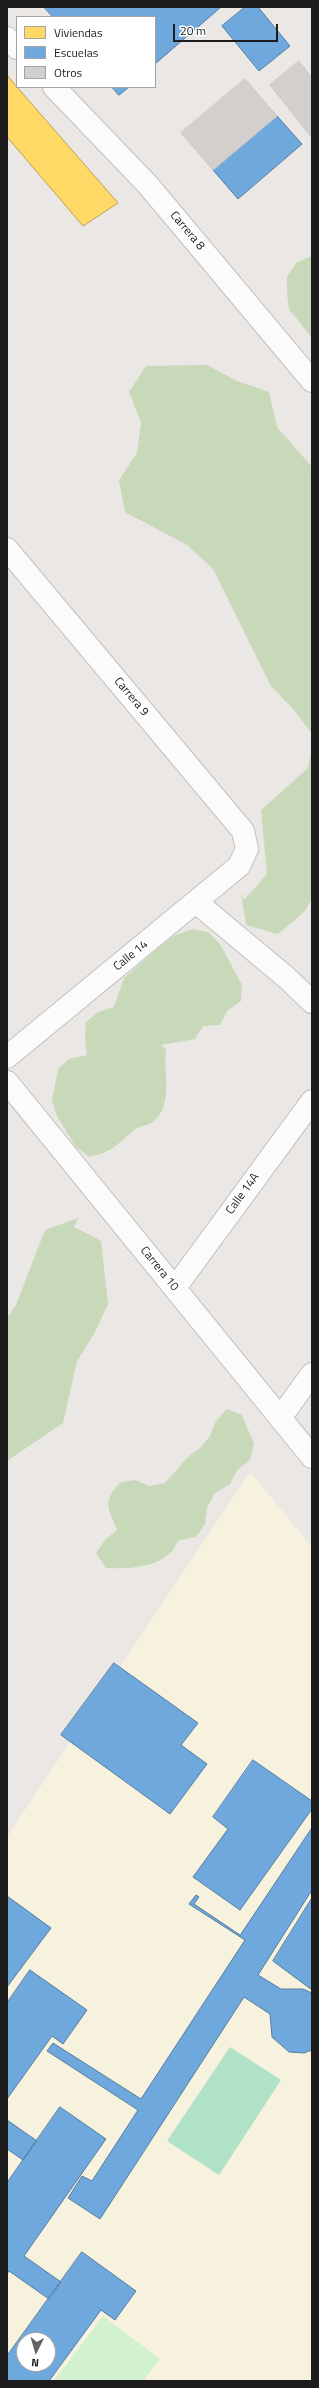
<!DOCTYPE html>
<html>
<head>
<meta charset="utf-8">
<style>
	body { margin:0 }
	#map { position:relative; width:319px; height:2388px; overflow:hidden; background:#eae7e4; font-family:"Titillium Web",sans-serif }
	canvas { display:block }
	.frame { position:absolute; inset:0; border:8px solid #1c1c1c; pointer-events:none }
	.legend { position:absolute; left:16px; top:16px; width:140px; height:72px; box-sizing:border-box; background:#fff; border:1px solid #a4a4a4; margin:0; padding:5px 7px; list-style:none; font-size:12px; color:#1c1c1c }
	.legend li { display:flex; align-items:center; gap:8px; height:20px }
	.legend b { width:20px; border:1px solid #a4a4a4 }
	.north { position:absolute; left:16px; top:2332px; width:40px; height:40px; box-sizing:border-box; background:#fff; border:1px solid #a4a4a4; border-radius:50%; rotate:185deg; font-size:11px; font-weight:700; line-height:16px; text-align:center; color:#1c1c1c }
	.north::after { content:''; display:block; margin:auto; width:14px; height:18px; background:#646362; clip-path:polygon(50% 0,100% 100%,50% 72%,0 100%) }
	.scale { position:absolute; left:173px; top:24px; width:105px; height:18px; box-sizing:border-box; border:2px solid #1c1c1c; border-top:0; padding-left:5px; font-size:12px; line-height:14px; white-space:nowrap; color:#1c1c1c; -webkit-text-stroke:3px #fff; paint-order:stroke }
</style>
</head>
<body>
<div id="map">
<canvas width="319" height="2388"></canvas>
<div class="frame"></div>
<ul class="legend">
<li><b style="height:11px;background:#ffd966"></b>Viviendas</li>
<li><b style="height:11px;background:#6fa8dc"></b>Escuelas</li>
<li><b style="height:11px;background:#d2cfcd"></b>Otros</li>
</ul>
<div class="north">N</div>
<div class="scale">20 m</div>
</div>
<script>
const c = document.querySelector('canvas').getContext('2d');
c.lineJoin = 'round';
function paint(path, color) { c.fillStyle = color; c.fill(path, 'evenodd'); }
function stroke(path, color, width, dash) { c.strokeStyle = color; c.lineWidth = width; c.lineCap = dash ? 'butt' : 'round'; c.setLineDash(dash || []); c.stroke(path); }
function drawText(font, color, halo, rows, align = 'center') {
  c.font = font + ' "Titillium Web",sans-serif'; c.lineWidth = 4; c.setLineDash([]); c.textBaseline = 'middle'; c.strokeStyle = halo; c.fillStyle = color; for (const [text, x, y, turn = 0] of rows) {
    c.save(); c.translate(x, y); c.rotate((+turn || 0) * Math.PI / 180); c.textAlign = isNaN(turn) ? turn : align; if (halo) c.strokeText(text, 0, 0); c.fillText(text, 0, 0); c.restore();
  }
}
paint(new Path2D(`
	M 250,1472 L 312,1547 L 312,2381 L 7,2381 L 7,1837 ZM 24,2340 L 48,2340 L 48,2364 L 24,2364 Z`), '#f6f2dd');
paint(new Path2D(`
	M 312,256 L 312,338 L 289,309 L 287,293 L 287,277 L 296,263 Z
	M 207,365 L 237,381 L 269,392 L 277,427 L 312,467 L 312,734 L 294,710 L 271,686 L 213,569 L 187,545 L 125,512 L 119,480 L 137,453 L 141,423 L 129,392 L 146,366 Z
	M 312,748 L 312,899 L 304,912 L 278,934 L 246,925 L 241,892 L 244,900 L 267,874 L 261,810 L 308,768 Z
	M 193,929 L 208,932 L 220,944 L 242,985 L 241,1001 L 227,1011 L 220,1025 L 203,1026 L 195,1039 L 161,1045 L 166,1049 C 163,1073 174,1105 153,1122 C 147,1126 138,1126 133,1131 C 115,1146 114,1151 89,1157 L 75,1146 L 57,1116 L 52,1100 L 58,1069 L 69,1059 L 87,1055 L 85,1039 L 86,1022 L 98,1012 L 114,1007 L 124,978 L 163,944 L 176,935 Z
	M 78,1218 L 74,1227 L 101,1241 L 108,1304 L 94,1334 L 77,1361 L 63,1423 L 7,1461 L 7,1318 L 16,1305 L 45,1230 Z
	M 227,1409 L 242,1415 L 254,1444 L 250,1460 L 237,1470 L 230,1484 L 215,1493 L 207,1508 L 205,1524 L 196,1537 L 179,1540 C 176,1544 174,1550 170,1553 C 155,1568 126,1569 106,1568 L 96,1553 L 105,1540 L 117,1530 C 108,1507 102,1501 121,1482 L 135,1480 L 149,1486 L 165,1483 L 188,1457 L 200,1448 L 210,1436 L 216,1421 Z`), '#c7d9b9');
paint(new Path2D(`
	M 103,2316 L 160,2359 L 143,2381 L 54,2381 Z`), '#d2f1ce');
paint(new Path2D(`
	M 230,2047 L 281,2080 L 219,2175 L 167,2141 Z`), '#afe2c6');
const homes = new Path2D(`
	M 7,75 L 17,87 L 118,203 L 83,226 L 7,137 Z`);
paint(homes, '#ffd966');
stroke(homes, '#bba050', 1);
const schools = new Path2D(`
	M 44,7 L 221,7 L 155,64 L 155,17 L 53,17 Z
	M 245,7 L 258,7 L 290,46 L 259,71 L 222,26 Z
	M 112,87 L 129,87 L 119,95 Z
	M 277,116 L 302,144 L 238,199 L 213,170 Z
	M 114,1663 L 198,1723 L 181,1745 L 207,1764 L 170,1814 L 61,1735 Z
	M 253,1760 L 312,1801 L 312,1809 L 240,1910 L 193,1877 L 228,1829 L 213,1817 Z
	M 312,1828 L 312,1890 L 258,1975 L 281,1989 L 303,1989 L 312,1993 L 312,2050 L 304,2053 L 289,2052 L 272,2037 L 270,2014 L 244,1997 L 100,2219 L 68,2198 L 82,2176 L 92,2181 L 138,2110 L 47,2051 L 53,2043 L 141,2099 L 245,1940 L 189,1904 L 196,1895 L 199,1897 L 194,1904 L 240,1935 Z
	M 7,1896 L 51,1928 L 7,1987 Z
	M 312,1898 L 312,1990 L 273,1961 Z
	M 30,1970 L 87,2010 L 63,2044 L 52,2036 L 7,2099 L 7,2003 Z
	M 60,2107 L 106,2139 L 24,2256 L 61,2282 L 49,2299 L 9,2271 L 7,2274 L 7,2183 Z
	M 7,2120 L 37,2141 L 23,2160 L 7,2149 Z
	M 82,2252 L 136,2291 L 115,2320 L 101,2310 L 49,2381 L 7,2381 L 7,2356 ZM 24,2340 L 48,2340 L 48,2364 L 24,2364 Z`);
paint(schools, '#6fa8dc');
stroke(schools, '#567ea2', 1);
const building = new Path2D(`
	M 299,61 L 312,78 L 312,138 L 270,85 Z
	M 245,79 L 277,116 L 213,170 L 181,133 Z`);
paint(building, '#d2cfcd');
stroke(building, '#cdc8c5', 1);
const pedestrian = new Path2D(`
	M 196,902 L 287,978 L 312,1002
	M 175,1288 L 312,1101
	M 280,1418 L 312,1374`);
const minor = new Path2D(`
	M 7,38 L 17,48
	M 54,87 L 148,185 L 312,381
	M 7,549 L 243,831 L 247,849 L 239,866 L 7,1057`);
const tertiary = new Path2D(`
	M 7,1082 L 312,1457`);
stroke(pedestrian, '#c1c0bf', 24);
stroke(minor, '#c1c0bf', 24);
stroke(tertiary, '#c1c0bf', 24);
stroke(pedestrian, '#fcfbfb', 22);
stroke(minor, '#fcfbfb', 22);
stroke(tertiary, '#fcfbfb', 22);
drawText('12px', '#1c1c1c', '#fff', [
	["Carrera 8",187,231,50],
	["Carrera 9",131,697,50],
	["Calle 14",131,956,-39],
	["Calle 14A",243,1194,-54],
	["Carrera 10",159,1269,51]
]);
</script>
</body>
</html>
